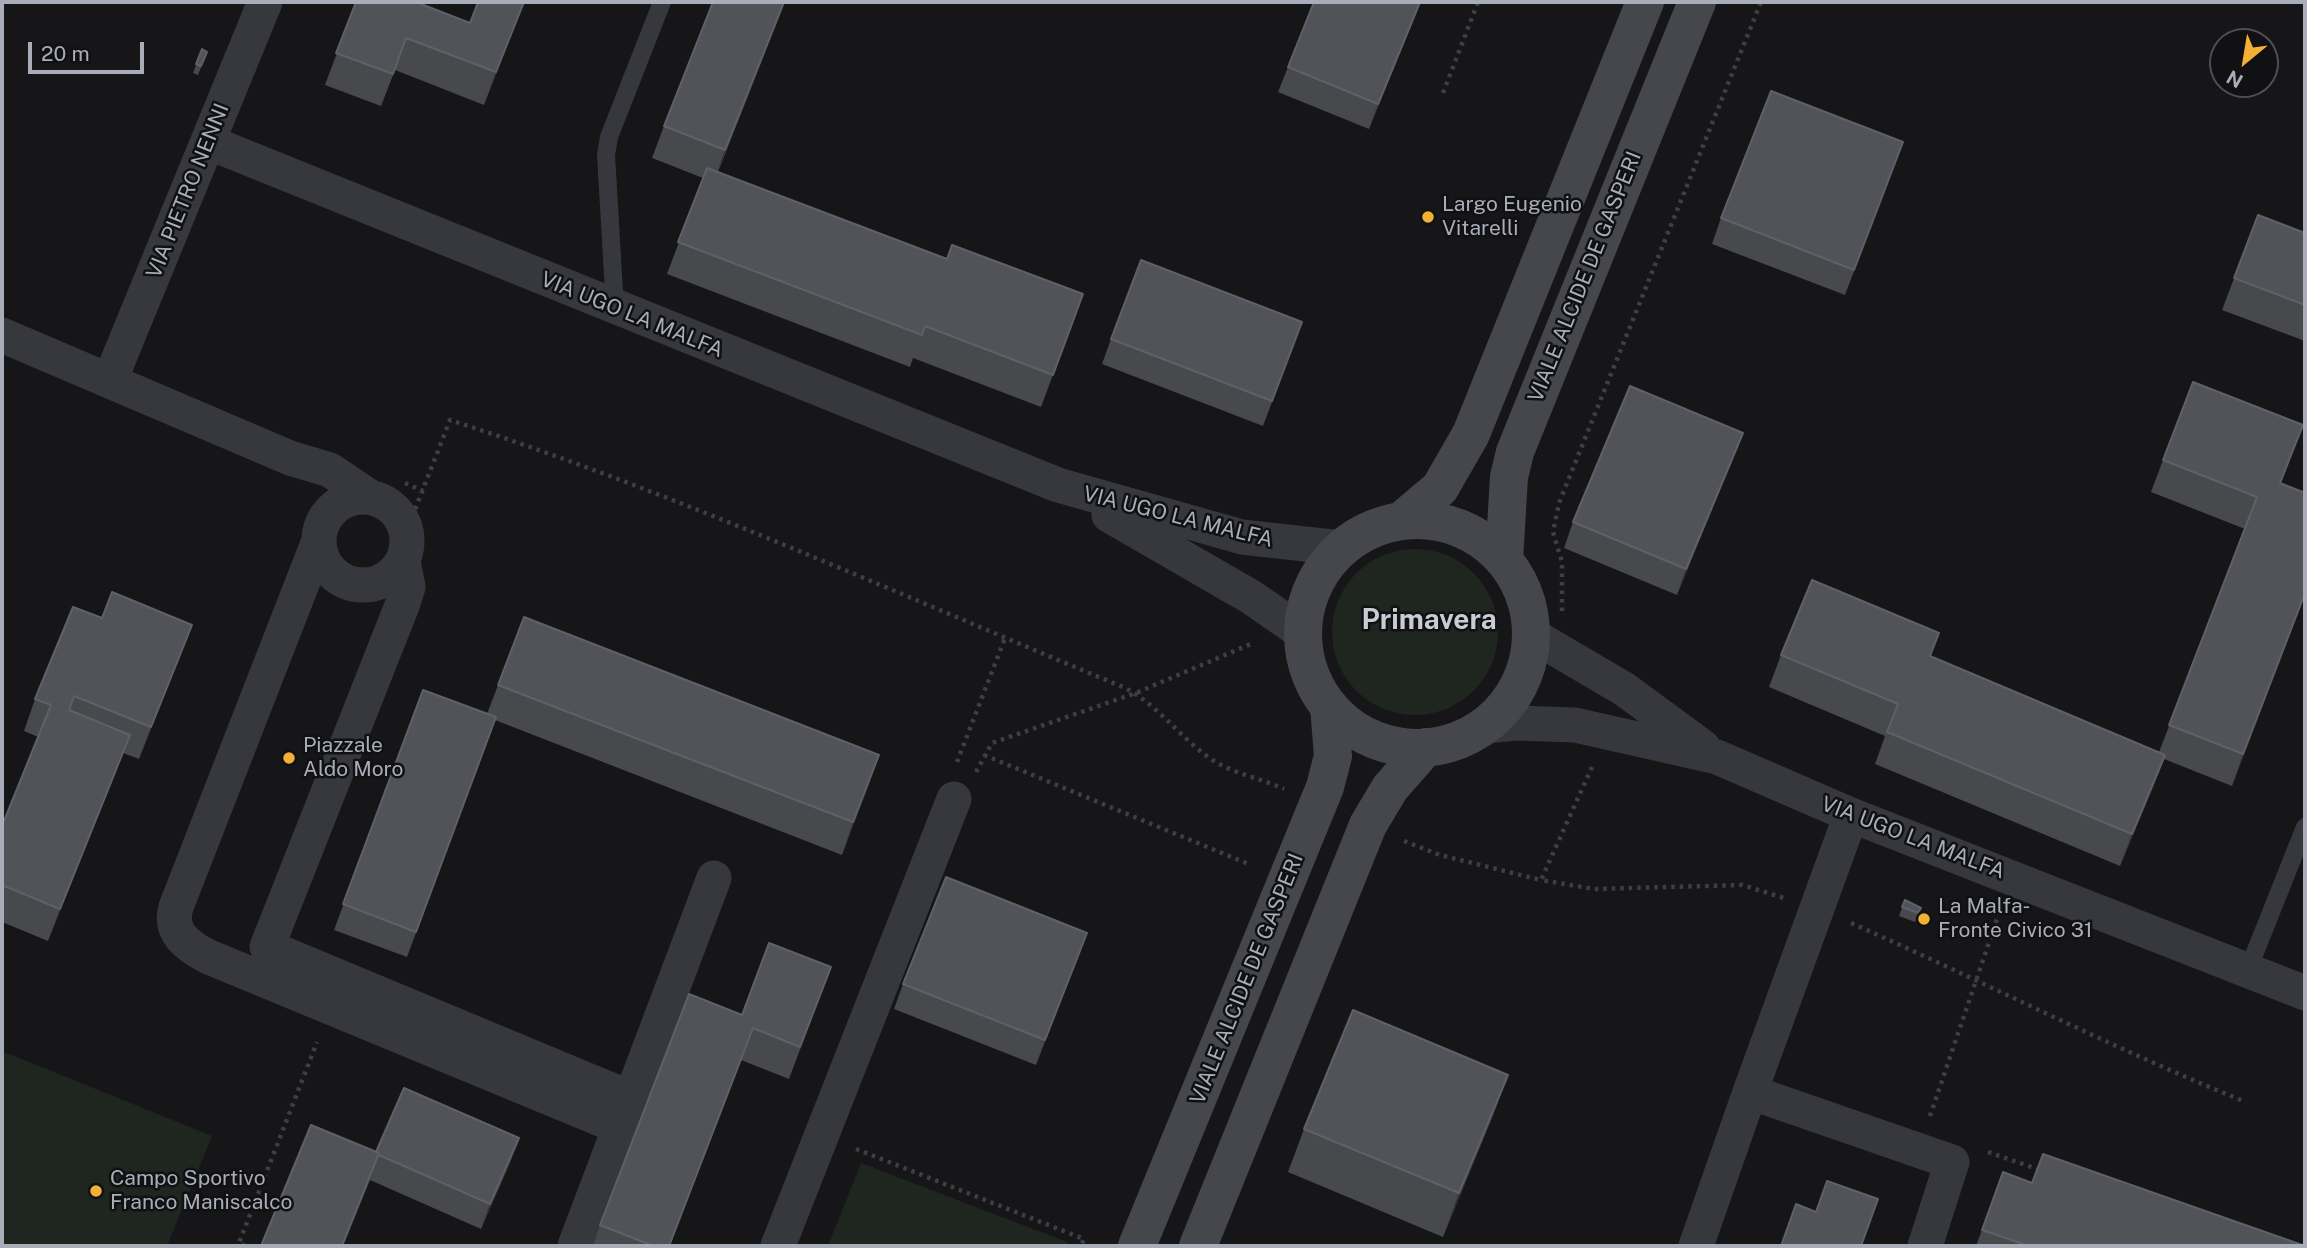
<!DOCTYPE html>
<html>
<head>
<meta charset="utf-8">
<style>
	body { margin:0 }
	#map { position:relative; width:2307px; height:1248px; overflow:hidden; background:#161618; font-family:"Public Sans",sans-serif }
	canvas { display:block }
	.frame { position:absolute; inset:0; border:4px solid #a8adb8; pointer-events:none }
	.north { position:absolute; left:2209px; top:28px; width:70px; height:70px; box-sizing:border-box; background:#111113; border:2px solid #4d4f55; border-radius:50%; rotate:210deg; font-size:19px; font-weight:700; line-height:28px; text-align:center; color:#a8adb8 }
	.north::after { content:''; display:block; margin:auto; width:24px; height:32px; background:#f2b134; clip-path:polygon(50% 0,100% 100%,50% 72%,0 100%) }
	.scale { position:absolute; left:28px; top:42px; width:116px; height:32px; box-sizing:border-box; border:4px solid #a8adb8; border-top:0; padding-left:9px; font-size:21px; line-height:24px; white-space:nowrap; color:#a8adb8; -webkit-text-stroke:5px #111113; paint-order:stroke }
</style>
</head>
<body>
<div id="map">
<canvas width="2307" height="1248"></canvas>
<div class="frame"></div>
<div class="north">N</div>
<div class="scale">20 m</div>
</div>
<script>
const c = document.querySelector('canvas').getContext('2d');
c.lineJoin = 'round';
function paint(path, color) { c.fillStyle = color; c.fill(path, 'evenodd'); }
function stroke(path, color, width, dash) { c.strokeStyle = color; c.lineWidth = width; c.lineCap = dash ? 'butt' : 'round'; c.setLineDash(dash || []); c.stroke(path); }
function drawText(font, color, halo, rows, align = 'center') {
  c.font = font + ' "Public Sans",sans-serif'; c.lineWidth = 5; c.setLineDash([]); c.textBaseline = 'middle'; c.strokeStyle = halo; c.fillStyle = color; for (const [text, x, y, turn = 0] of rows) {
    c.save(); c.translate(x, y); c.rotate((+turn || 0) * Math.PI / 180); c.textAlign = isNaN(turn) ? turn : align; if (halo) c.strokeText(text, 0, 0); c.fillText(text, 0, 0); c.restore();
  }
}
paint(new Path2D(`
	M1332 632a83 83 0 1 1 166 0a83 83 0 1 1-166 0Z
	M 2,1051 L 212,1136 L 167,1246 L 2,1246 Z
	M 861,1163 L 1067,1242 L 1065,1246 L 828,1246 Z`), '#1e261f');
stroke(new Path2D(`
	M 1443,93 L 1478,2
	M 405,483 L 423,491
	M 409,525 L 450,420 C 679,494 900,595 1123,687 C 1157,704 1178,735 1208,757 C 1232,774 1258,777 1284,789
	M 1562,611 L 1562,562 L 1553,532 L 1559,503 L 1761,2
	M 984,755 L 1251,865
	M 957,762 L 1005,638
	M 1592,767 L 1541,880 L 1594,889 L 1742,885 L 1784,898
	M 976,772 L 992,743 L 1136,693 L 1253,643
	M 1404,841 L 1440,855 L 1541,880
	M 1851,923 C 1983,981 2111,1048 2246,1102
	M 1930,1116 L 1999,913
	M 856,1149 L 1084,1239 L 1081,1246
	M 1988,1152 L 2043,1171
	M 245,1246 L 239,1243 L 317,1042`), '#3d3f44', 4.5, [3.5, 5]);
stroke(new Path2D(`
	M 615,309 L 606,155 L 609,137 L 662,2
	M 2248,970 L 2305,827`), '#37383d', 18);
stroke(new Path2D(`
	M 208,142 L 1058,485 L 1242,537 L 1341,548
	M 2,335 L 290,458 L 330,470 L 370,497
	M 110,380 L 265,2
	M319 541a44 44 0 1 1 88 0a44 44 0 1 1-88 0Z
	M 1109,515 L 1251,597 L 1303,633
	M 318,543 L 176,907 C 168,933 189,947 209,957 L 620,1127
	M 403,561 L 408,587 L 403,603 L 267,947 L 630,1098
	M 1532,635 L 1624,689 L 1703,747
	M 1485,726 L 1516,723 L 1575,725 L 1717,757 L 1851,815 L 2305,993
	M 1851,815 L 1750,1092 L 1952,1162 L 1925,1246
	M 575,1246 L 714,878
	M 778,1246 L 954,799
	M 1696,1246 L 1750,1092`), '#37383d', 35);
stroke(new Path2D(`
	M1303 634a114 114 0 1 1 228 0a114 114 0 1 1-228 0Z
	M 1401,521 L 1440,488 L 1471,434 L 1645,2
	M 1504,560 L 1509,477 L 1515,452 L 1697,2
	M 1137,1246 L 1325,787 L 1333,756 L 1329,706
	M 1198,1246 L 1368,825 L 1390,788 L 1426,747`), '#45474d', 38);
paint(new Path2D(`
	M 356,2 L 422,2 L 421,4 L 470,23 L 524,2 L 484,105 L 395,70 L 381,106 L 325,85 Z
	M 785,2 L 718,172 L 947,259 L 1083,294 L 1041,407 L 913,358 L 910,367 L 667,274 L 703,178 L 652,158 L 664,126 Z
	M 1421,2 L 1369,129 L 1278,92 L 1288,67 Z
	M 202,49 L 207,52 L 198,75 L 193,73 Z
	M 1903,142 L 1845,295 L 1712,244 L 1721,218 Z
	M 2258,215 L 2305,233 L 2305,341 L 2222,310 Z
	M 1302,322 L 1263,426 L 1102,364 L 1111,339 Z
	M 2303,425 L 2281,483 L 2305,493 L 2305,595 L 2232,786 L 2164,759 L 2153,787 L 2120,866 L 1875,764 L 1885,736 L 1769,687 L 1781,655 L 1931,657 L 2159,752 L 2245,529 L 2151,492 L 2163,460 Z
	M 1733,458 L 1677,595 L 1564,548 L 1573,522 Z
	M 192,625 L 139,759 L 123,753 L 48,941 L 2,922 L 2,826 L 38,737 L 24,731 L 35,699 Z
	M 498,685 L 879,755 L 842,855 L 495,720 L 407,957 L 334,930 L 423,690 L 487,714 Z
	M 1905,900 L 1921,908 L 1915,922 L 1899,916 Z
	M 1087,933 L 1036,1065 L 894,1009 L 903,984 Z
	M 819,999 L 789,1079 L 741,1060 L 670,1246 L 593,1246 L 600,1225 L 742,1015 Z
	M 1508,1075 L 1492,1118 L 1443,1237 L 1288,1172 L 1304,1129 Z
	M 376,1152 L 510,1163 L 481,1229 L 370,1180 L 343,1246 Z
	M 2003,1172 L 2032,1183 L 2305,1246 L 1976,1246 Z`), '#47494d');
paint(new Path2D(`
	M 524,2 L 484,105 L 496,72 Z
	M 784,2 L 785,2 L 713,183 L 725,150 Z
	M 1420,2 L 1421,2 L 1369,129 L 1378,104 Z
	M 1743,433 L 1733,458 L 1677,595 L 1686,569 Z
	M 2305,593 L 2305,595 L 2232,786 L 2243,754 Z
	M 192,625 L 180,657 L 139,759 L 151,727 Z
	M 130,735 L 118,767 L 48,941 L 60,909 Z
	M 879,755 L 868,787 L 842,855 L 853,822 Z
	M 2165,755 L 2153,787 L 2120,866 L 2132,834 Z
	M 1087,933 L 1078,958 L 1036,1065 L 1045,1040 Z
	M 1508,1075 L 1492,1118 L 1443,1237 L 1459,1193 Z
	M 519,1138 L 510,1163 L 481,1229 L 490,1204 Z
	M 379,1153 L 343,1246 L 342,1246 Z`), '#2f3033');
const building = new Path2D(`
	M 356,2 L 422,2 L 421,4 L 470,23 L 478,2 L 524,2 L 496,72 L 406,38 L 393,74 L 336,53 Z
	M 713,2 L 784,2 L 725,150 L 664,126 Z
	M 1314,2 L 1420,2 L 1378,104 L 1288,67 Z
	M 202,49 L 207,52 L 201,66 L 196,64 Z
	M 1771,91 L 1903,142 L 1854,270 L 1721,218 Z
	M 707,168 L 947,259 L 952,245 L 1083,294 L 1053,375 L 925,326 L 922,335 L 678,242 Z
	M 2258,215 L 2305,233 L 2305,305 L 2234,278 Z
	M 1141,260 L 1302,322 L 1272,401 L 1111,339 Z
	M 2193,382 L 2303,425 L 2280,483 L 2305,493 L 2305,593 L 2243,754 L 2169,725 L 2257,497 L 2163,460 Z
	M 1630,386 L 1743,433 L 1686,569 L 1573,522 Z
	M 1812,580 L 1939,633 L 1930,656 L 2165,755 L 2132,834 L 1887,732 L 1898,704 L 1781,655 Z
	M 112,592 L 192,625 L 151,727 L 74,696 L 69,710 L 130,735 L 60,909 L 2,885 L 2,826 L 51,705 L 35,699 L 73,607 L 102,618 Z
	M 524,617 L 879,755 L 853,822 L 498,685 Z
	M 423,690 L 496,717 L 416,932 L 343,904 Z
	M 946,877 L 1087,933 L 1045,1040 L 903,984 Z
	M 1905,900 L 1921,908 L 1918,913 L 1902,907 Z
	M 769,943 L 831,967 L 800,1047 L 753,1028 L 669,1246 L 651,1246 L 651,1245 L 600,1225 L 689,994 L 742,1015 Z
	M 1353,1010 L 1508,1075 L 1459,1193 L 1304,1129 Z
	M 404,1088 L 519,1138 L 490,1204 L 379,1155 L 379,1153 L 376,1152 Z
	M 311,1125 L 379,1153 L 342,1246 L 261,1246 Z
	M 2043,1154 L 2305,1246 L 2029,1246 L 1982,1230 L 2003,1172 L 2032,1183 Z
	M 1827,1181 L 1878,1199 L 1861,1246 L 1781,1246 L 1796,1204 L 1816,1212 Z`);
paint(building, '#525359');
stroke(building, '#5f6168', 2);
for (const [x, y, r, color] of [
	[1428,217,7,"#f2b134"],
	[289,758,7,"#f2b134"],
	[1924,919,7,"#f2b134"],
	[96,1191,7,"#f2b134"]
]) { const dot = new Path2D(); dot.arc(x, y, r, 0, 2 * Math.PI); c.fillStyle = color; c.fill(dot); stroke(dot, '#111113', 2.5); }
drawText('21px', '#a8adb8', '#111113', [
	["VIA PIETRO NENNI",188,191,-68],
	["VIALE ALCIDE DE GASPERI",1585,277,-68],
	["VIA UGO LA MALFA",632,315,22],
	["VIA UGO LA MALFA",1178,517,14],
	["VIA UGO LA MALFA",1913,838,21],
	["VIALE ALCIDE DE GASPERI",1247,979,-68]
]);
drawText('21px', '#a8adb8', '#111113', [
	["Largo Eugenio",1442,205],
	["Vitarelli",1442,229],
	["Piazzale",303,746],
	["Aldo Moro",303,770],
	["La Malfa-",1938,907],
	["Fronte Civico 31",1938,931],
	["Campo Sportivo",110,1179],
	["Franco Maniscalco",110,1203]
], 'left');
drawText('bold 28px', '#c9ccd4', '#111113', [
	["Primavera",1429,620]
]);
</script>
</body>
</html>
